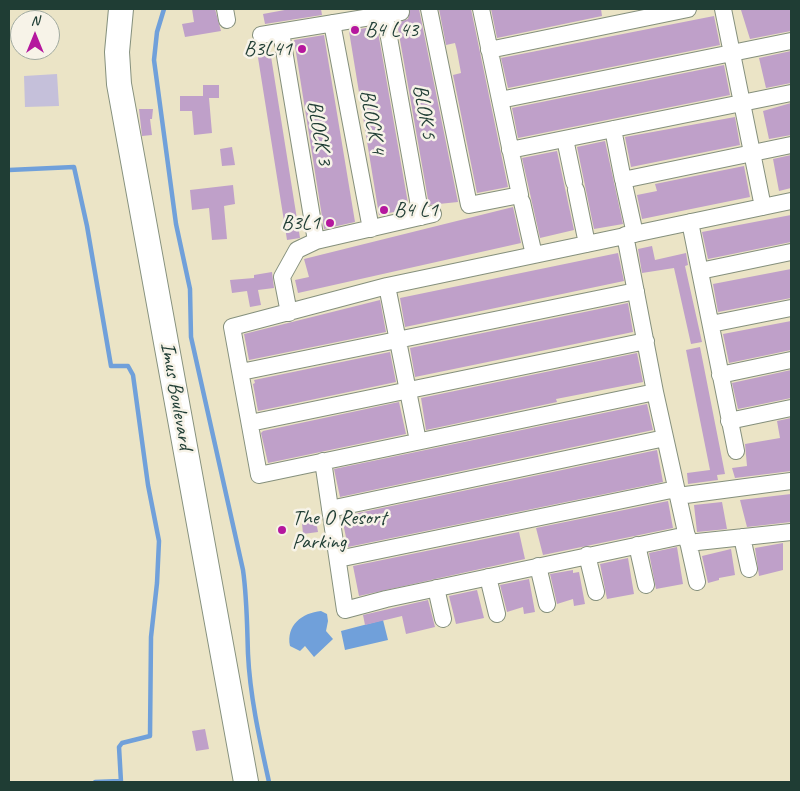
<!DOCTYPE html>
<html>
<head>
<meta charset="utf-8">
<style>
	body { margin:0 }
	#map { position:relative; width:800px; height:791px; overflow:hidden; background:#ebe4c6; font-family:Caveat,sans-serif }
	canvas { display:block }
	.frame { position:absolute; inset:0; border:10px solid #1f3d34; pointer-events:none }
	.north { position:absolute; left:10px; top:10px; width:50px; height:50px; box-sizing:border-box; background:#f7f3e8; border:1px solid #a1aaa0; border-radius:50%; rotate:0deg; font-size:14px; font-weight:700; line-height:20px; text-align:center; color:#1f3d34 }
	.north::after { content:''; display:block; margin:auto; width:18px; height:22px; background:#b5179e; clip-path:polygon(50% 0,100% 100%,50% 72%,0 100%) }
</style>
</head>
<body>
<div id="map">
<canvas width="800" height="791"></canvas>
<div class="frame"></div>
<div class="north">N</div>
</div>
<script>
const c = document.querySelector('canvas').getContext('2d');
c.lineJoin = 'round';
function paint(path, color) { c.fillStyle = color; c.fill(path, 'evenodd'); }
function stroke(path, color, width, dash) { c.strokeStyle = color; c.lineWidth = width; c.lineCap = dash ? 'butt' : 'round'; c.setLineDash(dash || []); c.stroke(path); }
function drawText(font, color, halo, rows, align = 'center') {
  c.font = font + ' Caveat,sans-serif'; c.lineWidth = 5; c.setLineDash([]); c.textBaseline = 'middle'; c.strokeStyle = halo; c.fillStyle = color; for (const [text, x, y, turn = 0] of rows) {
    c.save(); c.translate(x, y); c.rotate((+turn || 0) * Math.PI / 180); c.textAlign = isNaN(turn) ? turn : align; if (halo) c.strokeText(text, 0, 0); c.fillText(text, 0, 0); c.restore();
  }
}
paint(new Path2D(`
	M 57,74 L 59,106 L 25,107 L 24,76 Z`), '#c5c0da');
paint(new Path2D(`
	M 321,611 L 327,614 L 328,621 L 326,631 L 333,639 L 314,657 L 305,646 L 300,651 L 290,646 C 286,625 302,613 321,611 Z
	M 383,620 L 388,640 L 345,650 L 341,631 Z`), '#70a0da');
stroke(new Path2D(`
	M 164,9 L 157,32 L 154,60 L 176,224 L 190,289 L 191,337 L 243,570 C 247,598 247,625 248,654 C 250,697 260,741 269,782
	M 9,170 L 74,167 L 87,226 L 111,366 L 128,366 L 133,375 L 148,485 L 159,541 L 157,583 L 151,637 L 150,736 L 122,743 L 119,747 L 121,782
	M 95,782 L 120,781`), '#70a0da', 4.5);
paint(new Path2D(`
	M 192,9 L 215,9 L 221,31 L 185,37 L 182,24 L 194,22 Z
	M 290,9 L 321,9 L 322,15 L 265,24 L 263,14 Z
	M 410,9 L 419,9 L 458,202 L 429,205 L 397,23 L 408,19 Z
	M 439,9 L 471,9 L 508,187 L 477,193 L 453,75 L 461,73 L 457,51 L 455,43 L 446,45 Z
	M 491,9 L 601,9 L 602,16 L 497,38 Z
	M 747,9 L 791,9 L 791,31 L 750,39 L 741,10 Z
	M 714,16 L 720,45 L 508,88 L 501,58 Z
	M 377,26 L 409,209 L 379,215 L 349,31 Z
	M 324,35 L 355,222 L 324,229 L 294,40 Z
	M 258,44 L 269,44 L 300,238 L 287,240 L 256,45 Z
	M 791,51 L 791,83 L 766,88 L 759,58 Z
	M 724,65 L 730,95 L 518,138 L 512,108 Z
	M 203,85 L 219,85 L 219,98 L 209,98 L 212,133 L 194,135 L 192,111 L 180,111 L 180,96 L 203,96 Z
	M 791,103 L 791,135 L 769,139 L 763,111 Z
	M 139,109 L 153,109 L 152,119 L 150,119 L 152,135 L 142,136 Z
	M 735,117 L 740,145 L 631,167 L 625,137 Z
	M 605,141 L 623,224 L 594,229 L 577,147 Z
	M 232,147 L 235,165 L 222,166 L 220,149 Z
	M 557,151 L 574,230 L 540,238 L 522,158 Z
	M 791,155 L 791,188 L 779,191 L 773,159 Z
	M 744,166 L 750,197 L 642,219 L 637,195 L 657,191 L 655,184 Z
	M 233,185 L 235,204 L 224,206 L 227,239 L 212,240 L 209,208 L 192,210 L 190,190 Z
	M 513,207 L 521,243 L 298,293 L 295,280 L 309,277 L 304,259 Z
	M 791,215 L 791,242 L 708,259 L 702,232 Z
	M 652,246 L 655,260 L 686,253 L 688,265 L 685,266 L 702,342 L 691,344 L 674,268 L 642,273 L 638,249 Z
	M 618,253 L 624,281 L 405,327 L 400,298 Z
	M 791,269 L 791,298 L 718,312 L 713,284 Z
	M 272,272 L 274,288 L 258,290 L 261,305 L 250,307 L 247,291 L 232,293 L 230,280 L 254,278 L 254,275 Z
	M 380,300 L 386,332 L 249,360 L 244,334 Z
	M 628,303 L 633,332 L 415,377 L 410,348 Z
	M 791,321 L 791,350 L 729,363 L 723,334 Z
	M 700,347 L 725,474 L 717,475 L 718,480 L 688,484 L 687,473 L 710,470 L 686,350 Z
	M 390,352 L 396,382 L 258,411 L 253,384 L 255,383 L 254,380 Z
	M 637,353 L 643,382 L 556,399 L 557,402 L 426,430 L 421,398 Z
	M 791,370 L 791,398 L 738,409 L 732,383 Z
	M 399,402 L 406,434 L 268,463 L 261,433 L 263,431 Z
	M 647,404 L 653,430 L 340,497 L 334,469 Z
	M 791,418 L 791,471 L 735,478 L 732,468 L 747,466 L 745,444 L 780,438 L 777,421 Z
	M 657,450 L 663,482 L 348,547 L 342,518 L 344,516 Z
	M 791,494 L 791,522 L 747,527 L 740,500 Z
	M 668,501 L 673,528 L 543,555 L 536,528 Z
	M 722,502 L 727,529 L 697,532 L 694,505 Z
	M 316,521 L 318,532 L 303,534 L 302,523 Z
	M 519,532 L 525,559 L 359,596 L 353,566 Z
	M 783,543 L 783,570 L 759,576 L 755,548 Z
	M 677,547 L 683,584 L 656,589 L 649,553 Z
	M 731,549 L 735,575 L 719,578 L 719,580 L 708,583 L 702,556 Z
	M 628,558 L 634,594 L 607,599 L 600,564 Z
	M 573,570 L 573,573 L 579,572 L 585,604 L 574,606 L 573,599 L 557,604 L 550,574 Z
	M 529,579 L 535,612 L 524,614 L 523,607 L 507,612 L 500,585 Z
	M 477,590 L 484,618 L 456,624 L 449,596 Z
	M 428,600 L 435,627 L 406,634 L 402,616 L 365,625 L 363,615 Z
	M 205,729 L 209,749 L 196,751 L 192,731 Z`), '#bfa0c9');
const street = new Path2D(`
	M 225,9 L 227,20
	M 429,9 L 469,205 L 520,195 L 481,9
	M 723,9 L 763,207
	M 385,15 L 421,217
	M 332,23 L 371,229
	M 281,32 L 316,241
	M 261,35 L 401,12
	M 489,50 L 688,9
	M 500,100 L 791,41
	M 613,129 L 623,180 L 791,145
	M 565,139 L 574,182
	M 510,150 L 791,93
	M 624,184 L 635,234
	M 576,190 L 587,244
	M 522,202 L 534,255
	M 690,222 L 736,451
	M 625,235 L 655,392 L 697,582
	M 700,271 L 791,252
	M 387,286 L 418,441
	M 289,313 L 282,277 L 297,250 L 316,241 L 433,214
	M 711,324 L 791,308
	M 241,372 L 636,291
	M 720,375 L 791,360
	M 655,392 L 259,475 L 232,327 L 387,286 L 791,201
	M 729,421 L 791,408
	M 250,423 L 646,341
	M 323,461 L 345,610 L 386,599 L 687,535
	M 678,496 L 791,481
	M 330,509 L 665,438
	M 742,537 L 749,569
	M 688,543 L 791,532
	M 637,545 L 646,585
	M 587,555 L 596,592
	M 338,559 L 676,489
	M 538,566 L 547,604
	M 488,577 L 497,614
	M 436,588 L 443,619`);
const secondary = new Path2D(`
	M 121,9 L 117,52 L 119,84 L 246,782`);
stroke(street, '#85907d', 18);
stroke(secondary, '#85907d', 26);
stroke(street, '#fff', 16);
stroke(secondary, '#fff', 24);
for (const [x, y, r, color] of [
	[355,30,5,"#b5179e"],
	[302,49,5,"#b5179e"],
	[384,210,5,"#b5179e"],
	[330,223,5,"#b5179e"],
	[282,530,5,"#b5179e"]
]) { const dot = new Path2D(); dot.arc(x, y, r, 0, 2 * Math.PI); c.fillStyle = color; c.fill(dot); stroke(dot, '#f7f3e8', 2); }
drawText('21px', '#1f3d34', '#f7f3e8', [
	["B4 L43",365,30],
	["B3L41",292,49,"right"],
	["B4 L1",394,210],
	["B3L1",320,223,"right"],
	["The O Resort",292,518],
	["Parking",292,542]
], 'left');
drawText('21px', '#1f3d34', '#f7f3e8', [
	["BLOK 5",424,112,80],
	["BLOCK 4",372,122,79],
	["BLOCK 3",319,133,80],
	["Imus Boulevard",176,396,80]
]);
</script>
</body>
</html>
